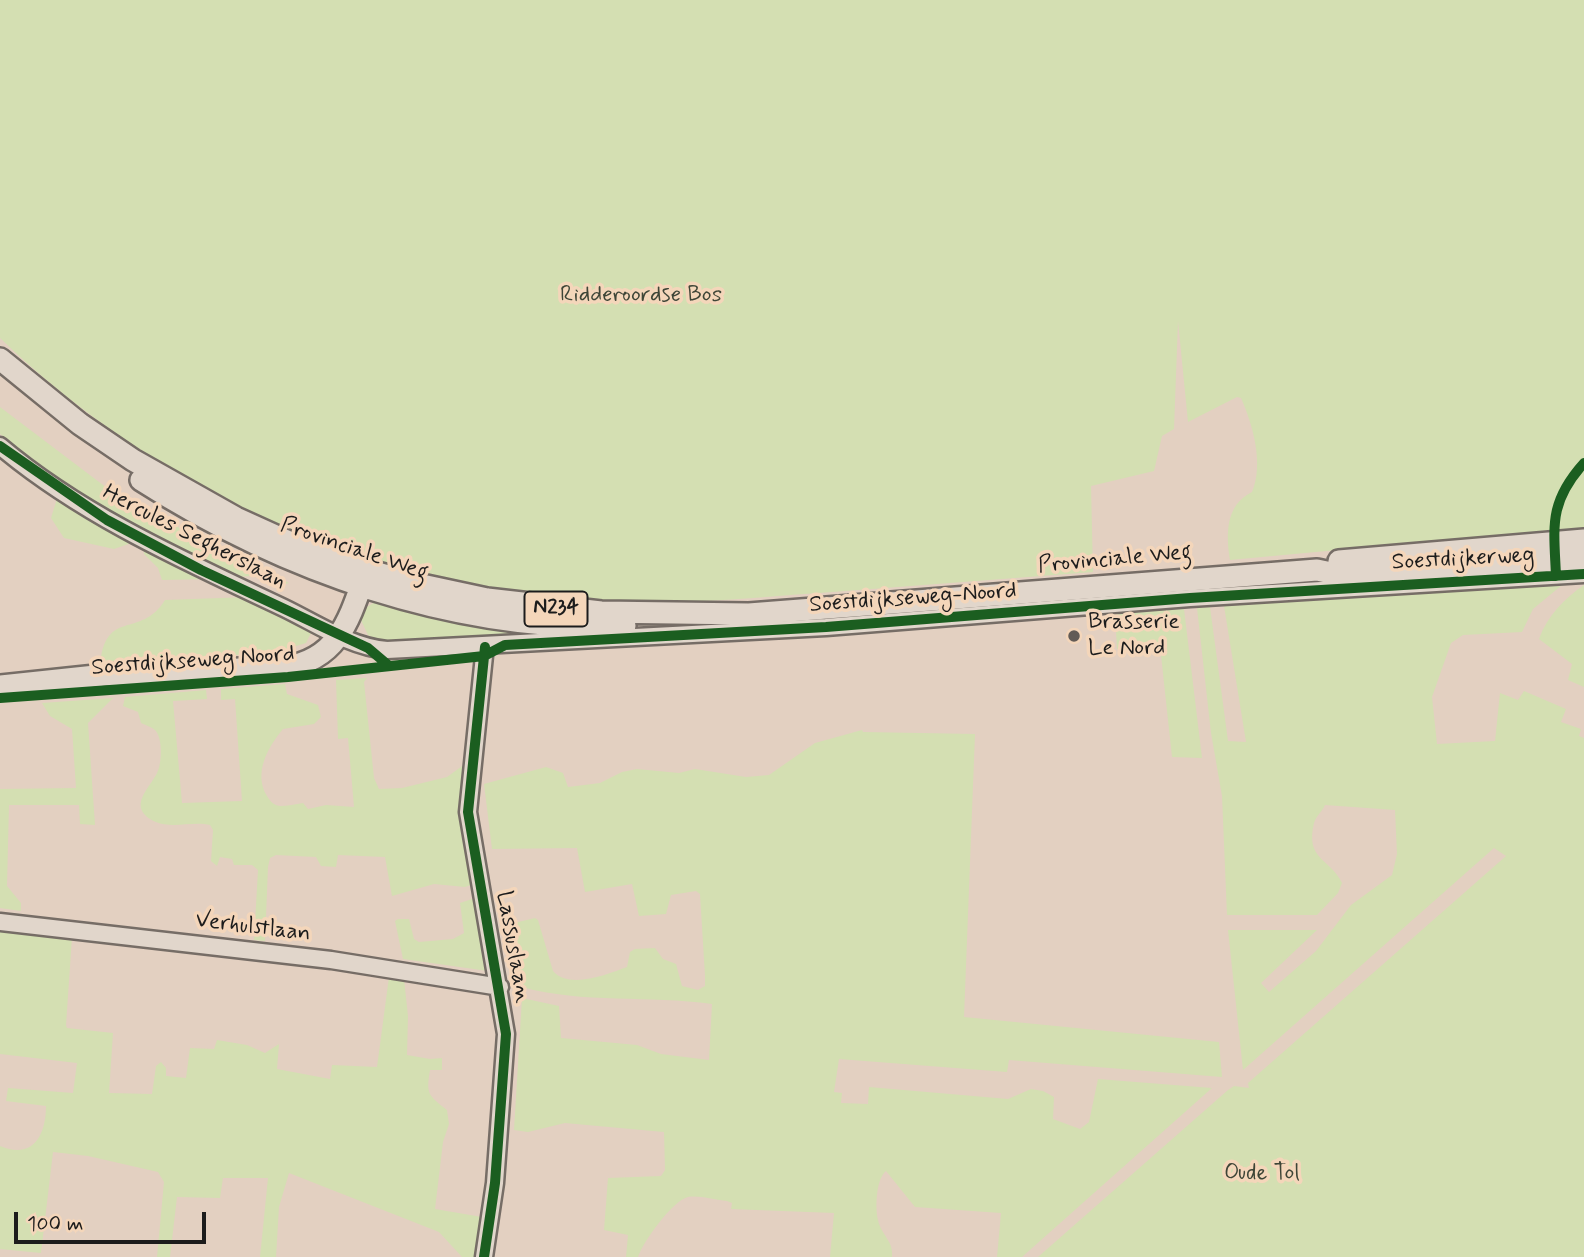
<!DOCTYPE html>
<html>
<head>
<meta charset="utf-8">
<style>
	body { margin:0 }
	#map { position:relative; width:1584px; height:1257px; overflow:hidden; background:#e3d0c1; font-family:Mynerve,sans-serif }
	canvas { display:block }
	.scale { position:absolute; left:14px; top:1212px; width:192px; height:32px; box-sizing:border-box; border:4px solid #1c1c1c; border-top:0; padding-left:9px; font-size:21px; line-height:24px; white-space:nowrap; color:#1c1c1c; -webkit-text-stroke:5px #f4d6ba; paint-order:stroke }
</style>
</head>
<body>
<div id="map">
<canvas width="1584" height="1257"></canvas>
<div class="scale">100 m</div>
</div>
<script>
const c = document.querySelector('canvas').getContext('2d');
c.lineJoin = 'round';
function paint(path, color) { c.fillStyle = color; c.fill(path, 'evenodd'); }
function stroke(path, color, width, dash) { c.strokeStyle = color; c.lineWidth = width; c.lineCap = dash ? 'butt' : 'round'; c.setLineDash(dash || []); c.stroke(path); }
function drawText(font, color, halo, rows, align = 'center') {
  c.font = font + ' Mynerve,sans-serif'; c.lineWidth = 7; c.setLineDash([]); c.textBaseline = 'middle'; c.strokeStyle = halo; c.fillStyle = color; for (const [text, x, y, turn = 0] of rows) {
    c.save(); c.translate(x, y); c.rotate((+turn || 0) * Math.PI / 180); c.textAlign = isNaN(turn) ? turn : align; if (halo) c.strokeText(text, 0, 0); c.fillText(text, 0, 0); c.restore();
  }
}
paint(new Path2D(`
	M 0,0 L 1584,0 L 1584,530 L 1580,534 L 1556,538 L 1556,527 L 1552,527 L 1551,535 L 1423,542 L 1230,560 C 1226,535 1225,505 1252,492 C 1264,464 1253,425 1241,398 L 1237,397 L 1188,422 L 1178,321 L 1174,429 L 1162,436 L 1154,471 L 1091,486 L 1093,572 C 1002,579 911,586 819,593 C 749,598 679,605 609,602 C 383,591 162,495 0,338 Z
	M 0,407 L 107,488 L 138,507 L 289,583 L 279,585 L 252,576 L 234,577 L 146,533 L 79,494 L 0,434 Z
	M 59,492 L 137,541 L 114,549 L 64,538 L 51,518 Z
	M 143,544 L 213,579 L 162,580 L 158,568 L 144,554 Z
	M 1562,585 L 1533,609 L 1522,632 L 1463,635 L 1451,643 L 1432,697 L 1437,744 L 1495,741 L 1500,693 L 1518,700 L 1524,691 L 1566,709 L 1561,722 L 1581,729 L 1579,736 L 1584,738 L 1584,1257 L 1038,1257 L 1228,1090 L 1234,1086 L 1249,1088 L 1248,1083 L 1506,856 L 1494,848 L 1243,1070 L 1228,930 L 1317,930 L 1261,983 L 1269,992 L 1316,951 L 1351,905 L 1392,875 L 1397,854 L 1395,810 L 1325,805 C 1322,812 1316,816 1314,823 C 1305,860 1330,858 1342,883 L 1338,893 L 1317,915 L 1227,915 L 1222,796 L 1211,733 L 1197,608 L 1210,607 L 1228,741 L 1246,742 L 1224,606 Z
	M 1584,585 L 1584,687 L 1568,680 L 1572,664 L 1539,639 C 1547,616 1565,598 1584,585 Z
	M 249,597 L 308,626 L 311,633 L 306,643 L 276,652 L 100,666 C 105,607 140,640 165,600 Z
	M 382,598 L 621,630 L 379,641 L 368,635 L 360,618 L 365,608 Z
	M 1184,609 L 1202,758 L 1172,757 L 1160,646 L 1117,649 L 1115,613 Z
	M 367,678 L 364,682 L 374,778 L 379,789 L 402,788 L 447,777 L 469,761 L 481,882 L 465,887 L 434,884 L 392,896 L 385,857 L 338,855 L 336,867 L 321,866 L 316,857 L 276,855 L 270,858 L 268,867 L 265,941 L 254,940 L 258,870 L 252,865 L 234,865 L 232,859 L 220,857 L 217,866 L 211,861 L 213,830 L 210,825 C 193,821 172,829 156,822 C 125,808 150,788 157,773 C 162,764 163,738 155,730 C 152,727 145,725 141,723 L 138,712 L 123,706 L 125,697 L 206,690 L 207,699 L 173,701 L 182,803 L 242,801 L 235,699 L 221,700 L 221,689 L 285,684 L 287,694 L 318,705 L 321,717 L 314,724 L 283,729 C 268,747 253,773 267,796 C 270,801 273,805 280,806 C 287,806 296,804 303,803 L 308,809 L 326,805 L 354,807 L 348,738 L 338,739 L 336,680 Z
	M 113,698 L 88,723 L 95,825 L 80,824 L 79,805 L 9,805 L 7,886 L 21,903 L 21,911 L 0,908 L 0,789 L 76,788 L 72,729 L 50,716 L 42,703 Z
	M 862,730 L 863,732 L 975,734 L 964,1017 L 1219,1042 L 1222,1077 L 1009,1060 L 1007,1072 L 839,1059 L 834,1092 L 842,1093 L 841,1103 L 868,1104 L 869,1087 L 1008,1099 L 1031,1089 L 1043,1091 L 1054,1097 L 1053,1119 L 1080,1129 L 1089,1122 L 1098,1079 L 1212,1088 L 1022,1257 L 997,1257 L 1001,1213 L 915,1207 L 886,1171 C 876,1179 875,1208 878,1220 C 881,1235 894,1241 892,1257 L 830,1257 L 834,1213 L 731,1209 L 732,1203 L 727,1201 C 716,1200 699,1195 688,1197 C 672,1201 643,1242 638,1257 L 626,1257 L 628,1235 L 604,1230 L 608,1178 L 661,1176 L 665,1170 L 664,1132 L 565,1123 L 528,1132 L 514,1130 L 522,998 L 559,1006 L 561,1038 L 637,1045 L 661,1054 L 709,1060 L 712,1004 C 649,995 583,1004 522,987 L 510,924 L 535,918 L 538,920 L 553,971 C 569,990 608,974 627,967 L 630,952 L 635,949 L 655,948 L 663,959 L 676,964 L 682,986 L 698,990 L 705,986 L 705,976 L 700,894 L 696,891 L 671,895 L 666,914 L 639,916 L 632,884 L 585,892 L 577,848 L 492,849 L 484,784 L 546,767 L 563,773 L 568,787 L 600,783 L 622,772 L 637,769 L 679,773 L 695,769 L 746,777 L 769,775 L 815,743 Z
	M 484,895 L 488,971 L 403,959 L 395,921 L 398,919 L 409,919 L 414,939 L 419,942 L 453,939 L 464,933 L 460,903 Z
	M 0,928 L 72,937 L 66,1025 L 67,1028 L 113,1033 L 109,1093 L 152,1094 L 156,1066 L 161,1062 L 166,1068 L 166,1076 L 186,1078 L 190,1048 L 214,1049 L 217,1040 L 247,1045 L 265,1053 L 279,1044 L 277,1069 L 330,1079 L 332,1065 L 377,1067 L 389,977 L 404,979 L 408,1016 L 407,1055 L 430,1059 L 442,1058 L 442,1070 L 430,1070 C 426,1094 428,1095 447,1110 L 449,1124 L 443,1142 L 435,1209 L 482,1217 L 475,1257 L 462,1257 L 439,1232 L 289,1173 L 279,1207 L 276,1257 L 260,1257 L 268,1178 L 223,1178 L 220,1198 L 177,1197 L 170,1257 L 157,1257 L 164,1182 L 158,1172 L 88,1156 L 53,1152 L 41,1253 L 0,1249 L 0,1146 C 33,1160 46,1135 46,1106 L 6,1101 L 8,1088 L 73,1093 L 77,1063 L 0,1054 Z`), '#d4dfb2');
const minor = new Path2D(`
	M 0,446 C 83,516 187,562 284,608 C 317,624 351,647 387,650 L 826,627 L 1190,598 L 1584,574
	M 0,922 L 331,960 L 500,987
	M 484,1257 L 495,1183 L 506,1034 L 468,812 L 485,646`);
const major = new Path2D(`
	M 0,359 L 80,424 L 133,460 L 236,518 L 289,542 L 367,570 L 417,584 L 487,599 L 601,612 L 749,614 L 1317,570 L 1336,574 L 1584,557
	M 141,480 C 283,571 455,632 625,626
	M 1339,561 L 1584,540
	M 0,686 L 105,675 L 285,667 C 339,660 350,617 366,572`);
stroke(minor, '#766d66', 21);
stroke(major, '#766d66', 26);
stroke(minor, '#e1d6cb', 16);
stroke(major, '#e1d6cb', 21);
stroke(new Path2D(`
	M 0,446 L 107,520 L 201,570 L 368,648 L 388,665
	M 1556,576 C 1554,527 1548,503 1584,463
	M 0,698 L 288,677 L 484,656 L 505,645 L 826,627 L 1190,598 L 1584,574
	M 484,1257 L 495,1183 L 506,1034 L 468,812 L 485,647`), '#1b5e20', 10);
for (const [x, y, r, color] of [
	[1074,636,7,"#625b56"]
]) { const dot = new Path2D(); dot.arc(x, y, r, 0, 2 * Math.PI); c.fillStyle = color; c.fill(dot); stroke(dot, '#f4d6ba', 2.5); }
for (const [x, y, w] of [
	[556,609,63]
]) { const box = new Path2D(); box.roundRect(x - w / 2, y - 17.5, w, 35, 5); c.fillStyle = '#f4d6ba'; c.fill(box); stroke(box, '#1c1c1c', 2); }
drawText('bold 21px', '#1c1c1c', null, [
	["N234",556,609]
]);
drawText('23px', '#3e4537', '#f4d6ba', [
	["Ridderoordse Bos",641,296],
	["Oude Tol",1262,1174]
]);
drawText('23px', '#1c1c1c', '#f4d6ba', [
	["Hercules Segherslaan",194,538,27],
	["Provinciale Weg",354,550,19],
	["Provinciale Weg",1115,560,-5],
	["Soestdijkerweg",1463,560,-3],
	["Soestdijkseweg-Noord",913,599,-4],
	["Soestdijkseweg Noord",193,662,-4],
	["Verhulstlaan",253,928,7],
	["Lassuslaan",512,947,80]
]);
drawText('23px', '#1c1c1c', '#f4d6ba', [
	["Brasserie",1088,623],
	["Le Nord",1088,649]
], 'left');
</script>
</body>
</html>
